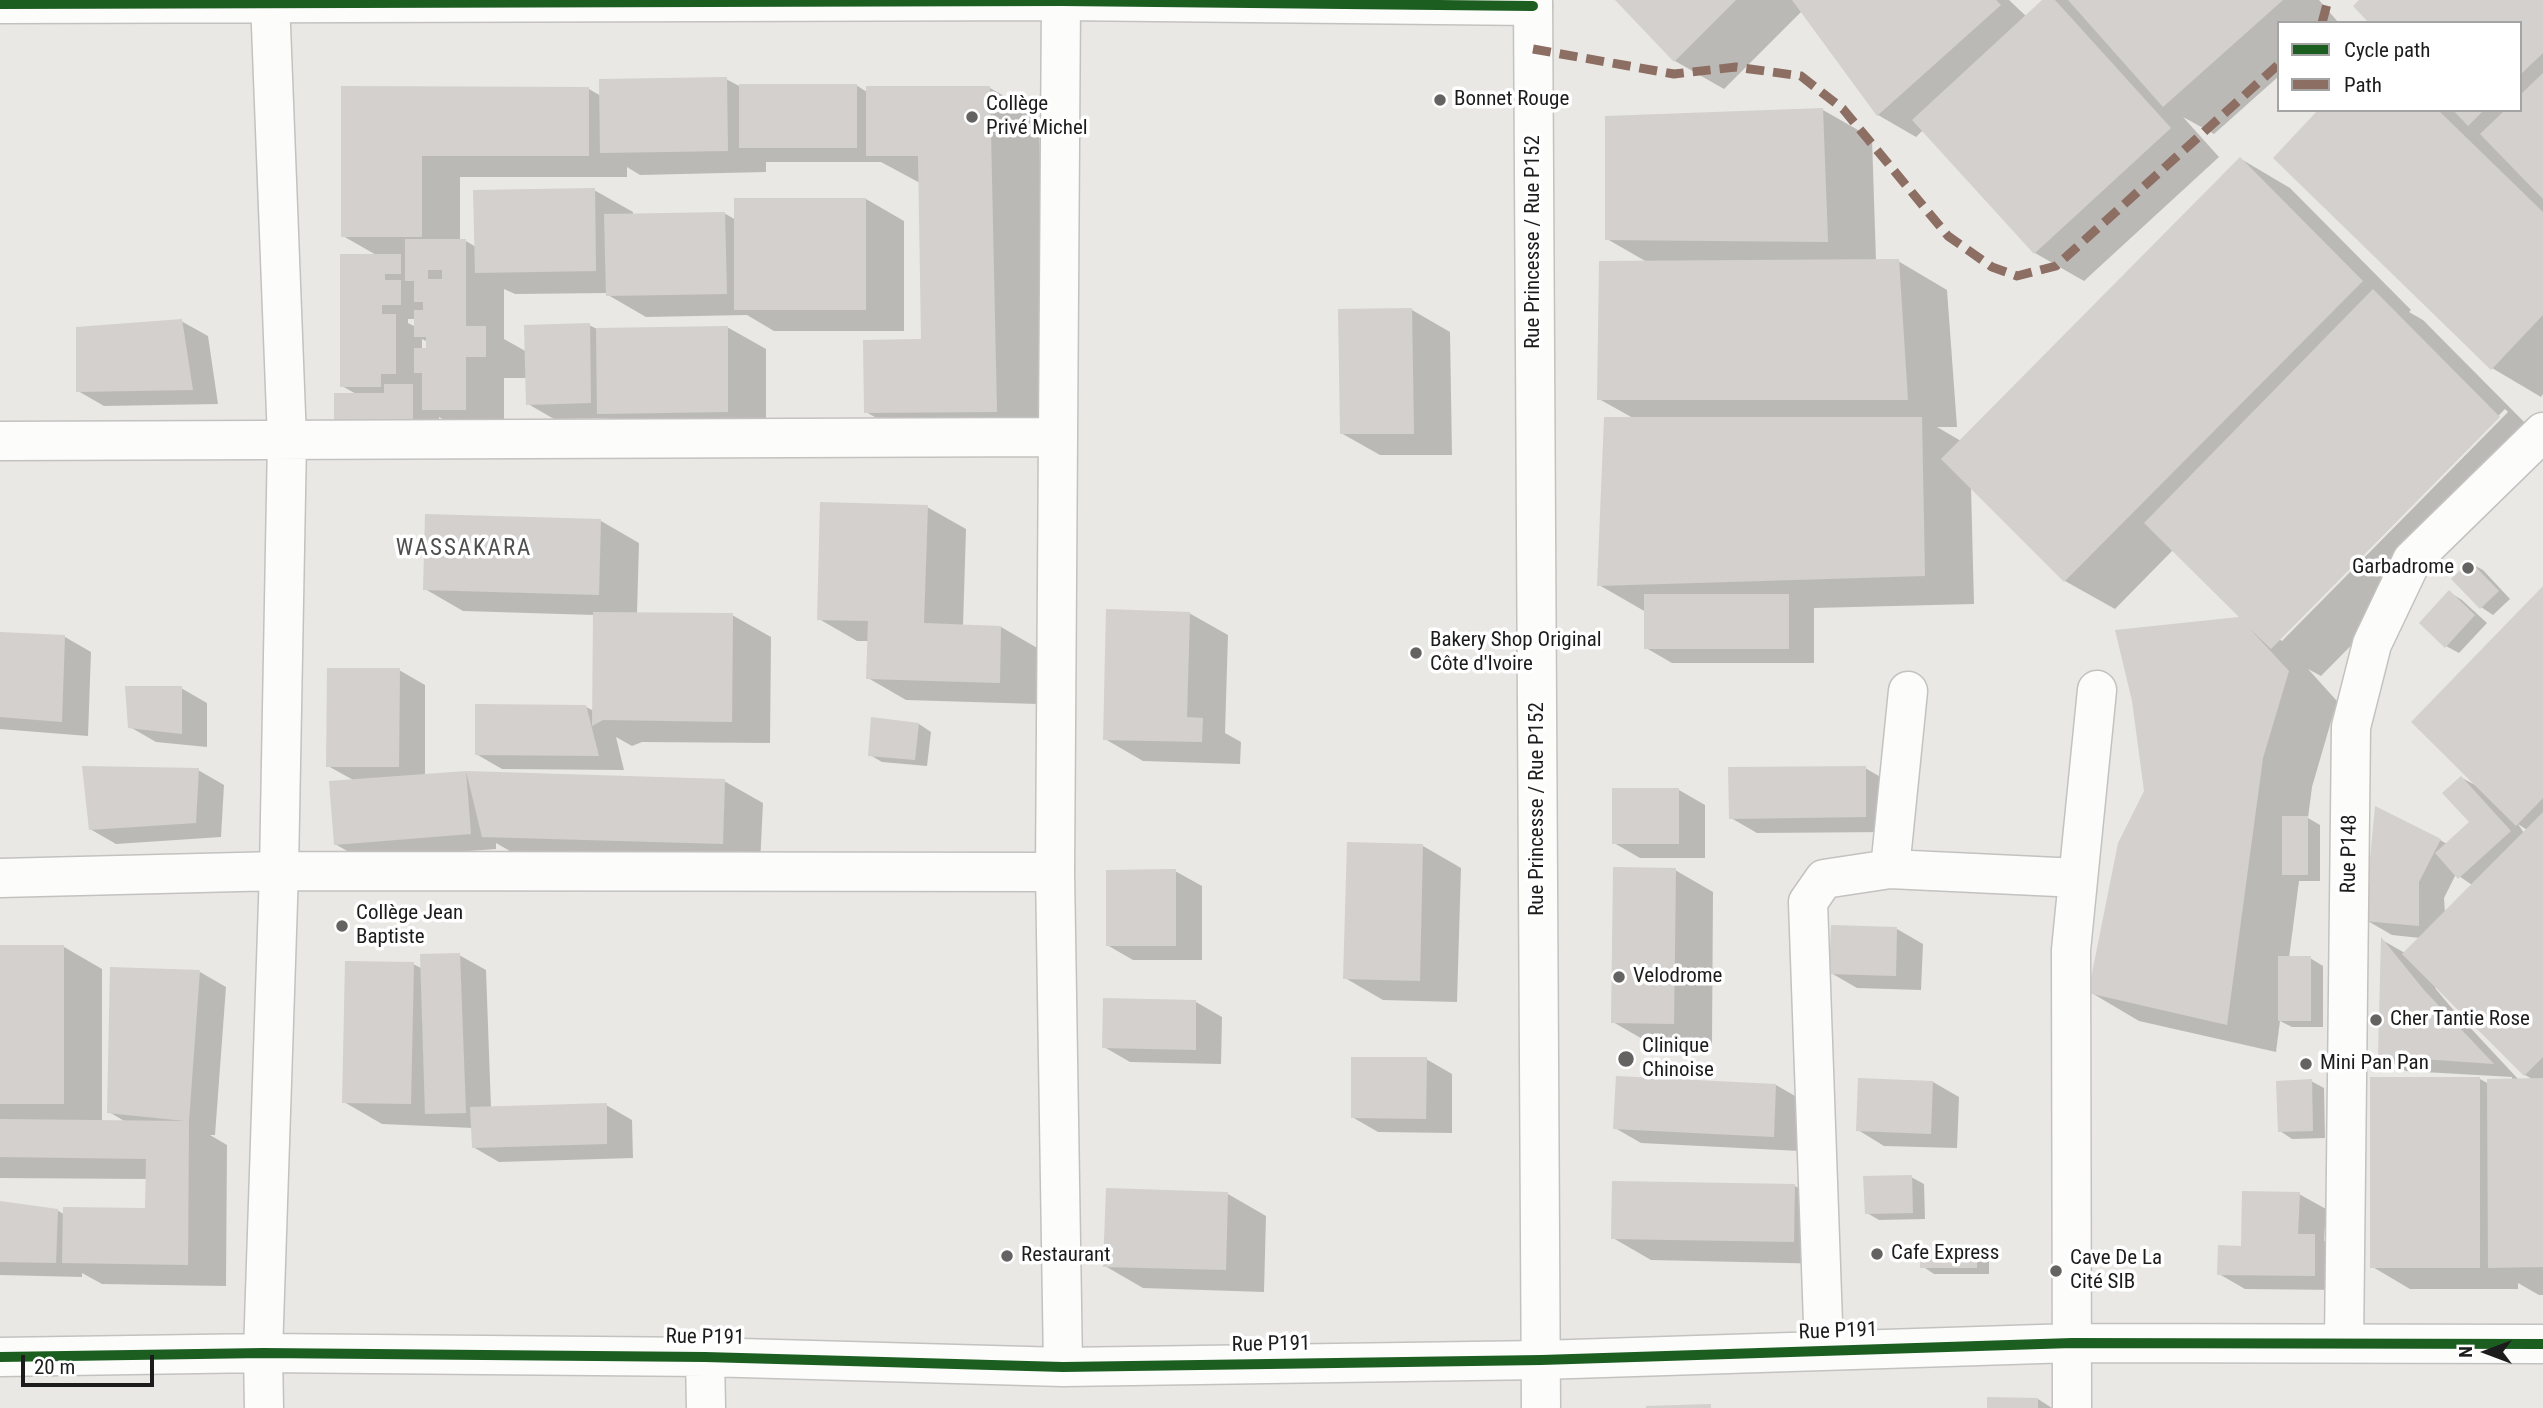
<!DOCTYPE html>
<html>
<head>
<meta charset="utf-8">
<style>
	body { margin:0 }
	#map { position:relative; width:2543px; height:1408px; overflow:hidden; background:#eae8e4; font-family:"Roboto Condensed",sans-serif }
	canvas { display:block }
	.legend { position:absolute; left:2277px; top:21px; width:245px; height:91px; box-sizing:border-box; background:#fff; border:2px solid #a4a4a4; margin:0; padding:9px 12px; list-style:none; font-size:21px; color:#1c1c1c }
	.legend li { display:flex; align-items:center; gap:14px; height:35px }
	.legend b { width:35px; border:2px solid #a4a4a4 }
	.north { position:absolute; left:2452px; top:1317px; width:70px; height:70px; -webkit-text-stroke:5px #fff; paint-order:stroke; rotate:270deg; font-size:19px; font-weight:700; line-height:28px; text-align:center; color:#1c1c1c }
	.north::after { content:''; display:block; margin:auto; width:24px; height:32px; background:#1c1c1c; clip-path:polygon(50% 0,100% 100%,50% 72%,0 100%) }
	.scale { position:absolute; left:21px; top:1355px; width:133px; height:32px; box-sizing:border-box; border:4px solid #1c1c1c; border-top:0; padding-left:9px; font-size:21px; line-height:24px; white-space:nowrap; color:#1c1c1c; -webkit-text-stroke:5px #fff; paint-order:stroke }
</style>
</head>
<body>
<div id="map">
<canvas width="2543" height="1408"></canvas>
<ul class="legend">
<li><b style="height:9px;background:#1b5e20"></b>Cycle path</li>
<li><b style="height:9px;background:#8d6e63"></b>Path</li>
</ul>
<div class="north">N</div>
<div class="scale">20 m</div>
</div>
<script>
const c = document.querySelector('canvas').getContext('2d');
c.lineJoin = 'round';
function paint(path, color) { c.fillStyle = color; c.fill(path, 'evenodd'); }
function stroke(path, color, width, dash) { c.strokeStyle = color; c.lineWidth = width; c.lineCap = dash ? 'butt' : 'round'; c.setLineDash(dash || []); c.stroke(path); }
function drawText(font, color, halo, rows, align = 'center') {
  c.font = font + ' "Roboto Condensed",sans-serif'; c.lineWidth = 7; c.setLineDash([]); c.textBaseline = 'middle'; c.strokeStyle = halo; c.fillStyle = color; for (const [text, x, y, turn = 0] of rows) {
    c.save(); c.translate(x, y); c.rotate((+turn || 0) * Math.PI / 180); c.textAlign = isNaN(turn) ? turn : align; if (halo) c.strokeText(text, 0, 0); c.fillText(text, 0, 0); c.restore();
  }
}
paint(new Path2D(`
	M 1617,0 L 2009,0 L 2027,17 L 2043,0 L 2319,0 L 2338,22 L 2279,23 L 2279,76 L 2214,134 L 2183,117 L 2219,157 L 2084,281 L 2035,253 L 1923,130 L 1916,137 L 1878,115 L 1802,11 L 1724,89 L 1675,61 Z
	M 2361,0 L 2543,0 L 2543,394 L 2541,397 L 2492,368 L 2321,110 L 2520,110 L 2520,23 Z
	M 726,79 L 741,87 L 856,85 L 867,92 L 990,88 L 1039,116 L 1046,439 L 915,440 L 866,412 L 922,341 L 920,183 L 881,162 L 766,162 L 766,172 L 640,175 L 627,167 L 627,177 L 460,177 L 460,241 L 466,241 L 476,247 L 594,190 L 633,212 L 633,215 L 724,213 L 736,220 L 866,199 L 904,221 L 904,331 L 774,331 L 747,315 L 646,317 L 608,295 L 608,293 L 515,294 L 504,289 L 504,339 L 527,352 L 589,325 L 597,329 L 727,327 L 766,349 L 766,433 L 637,436 L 606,418 L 554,419 L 528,404 L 527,378 L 504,378 L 504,431 L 463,431 L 439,417 L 439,434 L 362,434 L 335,419 L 358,395 L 342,386 L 378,256 L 343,236 L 343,88 L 589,89 L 601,96 ZM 408,319 L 416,319 L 416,327 L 408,323 ZM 422,339 L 428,342 L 428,350 L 422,350 Z
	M 1823,110 L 1872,138 L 1876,261 L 1898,261 L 1947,290 L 1957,427 L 1937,427 L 1961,441 L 2241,159 L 2290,188 L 2411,310 L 2409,312 L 2423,320 L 2543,441 L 2543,451 L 2321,676 L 2308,669 L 2337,701 L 2312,787 L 2308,818 L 2320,825 L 2320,881 L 2299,881 L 2289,958 L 2310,958 L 2323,966 L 2323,1027 L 2292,1027 L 2280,1021 L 2276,1052 L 2139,1021 L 2090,992 L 2243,619 L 2174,549 L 2115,609 L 2065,581 L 1971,487 L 1974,604 L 1814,608 L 1814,663 L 1672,663 L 1646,648 L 1646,612 L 1599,585 L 1633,418 L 1599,399 L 1647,262 L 1607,239 ZM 2505,409 L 2508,412 L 2282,641 L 2279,639 Z
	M 1412,310 L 1450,332 L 1452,455 L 1380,455 L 1341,433 Z
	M 181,321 L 208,336 L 218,404 L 104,406 L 78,391 Z
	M 927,507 L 966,529 L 963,626 L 1001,627 L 1039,649 L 1038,704 L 906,700 L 868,678 L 869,641 L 857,641 L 819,619 Z
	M 427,516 L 601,521 L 639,543 L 637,614 L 732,615 L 771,637 L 770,743 L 642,742 L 632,746 L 616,737 L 624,770 L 502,769 L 476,754 L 586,707 L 594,711 L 594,615 L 463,611 L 425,589 Z
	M 2470,563 L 2483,570 L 2510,599 L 2493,615 L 2481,607 Z
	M 2543,589 L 2543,1295 L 2539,1295 L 2518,1283 L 2518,1289 L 2410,1289 L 2371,1266 L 2480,1079 L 2489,1084 L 2512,1080 L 2512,1077 L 2406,1071 L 2379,1055 L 2382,940 L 2405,953 L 2420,938 L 2392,935 L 2366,920 L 2440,840 L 2447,844 L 2471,822 L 2462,778 L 2477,786 ZM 2518,824 L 2527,830 L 2524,833 ZM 2456,874 L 2472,885 L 2445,913 L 2444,898 ZM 2437,986 L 2525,1075 L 2534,1080 L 2519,1080 L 2450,1006 L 2435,988 Z
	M 2449,592 L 2462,600 L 2487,623 L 2459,653 L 2446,646 Z
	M 1189,613 L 1228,635 L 1225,733 L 1241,742 L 1240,764 L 1143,761 L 1105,739 Z
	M 0,634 L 65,637 L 91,652 L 88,736 L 0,729 Z
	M 399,670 L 425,685 L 425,776 L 466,773 L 724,781 L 763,803 L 760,865 L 522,858 L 496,843 L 496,849 L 361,859 L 335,844 L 355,781 L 328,766 Z
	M 181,688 L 207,703 L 207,747 L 156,742 L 130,727 Z
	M 919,724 L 931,732 L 927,766 L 882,762 L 870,755 Z
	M 1865,768 L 1891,783 L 1891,832 L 1757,833 L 1731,818 Z
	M 198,770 L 224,785 L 221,837 L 116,844 L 90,829 Z
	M 1679,790 L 1705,805 L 1705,858 L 1640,858 L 1614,843 Z
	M 1423,846 L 1461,868 L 1457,1002 L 1383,1000 L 1345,978 Z
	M 1675,870 L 1713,892 L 1712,1045 L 1651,1044 L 1613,1022 Z
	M 1175,871 L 1202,886 L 1202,960 L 1133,960 L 1107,945 Z
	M 1897,929 L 1923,944 L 1921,990 L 1857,988 L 1831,973 Z
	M 0,947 L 64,947 L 102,969 L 102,1122 L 126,1122 L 109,1112 L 200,972 L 226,987 L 215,1135 L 210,1135 L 227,1145 L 226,1286 L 102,1284 L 82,1273 L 82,1277 L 0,1275 L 0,1203 L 57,1210 L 65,1215 L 147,1210 L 147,1179 L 0,1178 Z
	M 459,955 L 486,970 L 491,1108 L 606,1105 L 632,1120 L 633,1158 L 499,1162 L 473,1147 L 473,1128 L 382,1124 L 344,1102 L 413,964 L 423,969 Z
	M 1196,1002 L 1222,1017 L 1221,1064 L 1130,1062 L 1104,1047 Z
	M 1426,1059 L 1452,1074 L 1452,1133 L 1378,1132 L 1352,1117 Z
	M 2311,1081 L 2324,1088 L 2325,1138 L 2292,1139 L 2280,1131 Z
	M 1933,1082 L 1959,1097 L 1957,1148 L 1884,1146 L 1858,1130 Z
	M 1776,1085 L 1802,1100 L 1800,1151 L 1641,1143 L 1615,1128 Z
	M 1911,1177 L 1924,1184 L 1925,1219 L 1879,1220 L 1867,1213 Z
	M 1795,1186 L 1833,1208 L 1832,1264 L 1651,1260 L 1613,1238 Z
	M 1228,1194 L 1266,1216 L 1264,1292 L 1143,1288 L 1105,1266 Z
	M 2299,1194 L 2326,1209 L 2324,1241 L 2341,1250 L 2340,1290 L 2245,1289 L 2219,1274 Z
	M 1977,1251 L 1989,1258 L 1989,1274 L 1934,1274 L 1922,1266 Z
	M 2038,1399 L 2052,1408 L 1989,1408 Z`), '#0003');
paint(new Path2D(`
	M 1615,0 L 1736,0 L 1674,62 Z
	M 1792,0 L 1996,0 L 2001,5 L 1877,116 Z
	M 2042,0 L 2055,0 L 2171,128 L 2034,254 L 1912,120 Z
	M 2068,0 L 2283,0 L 2163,107 Z
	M 2359,0 L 2543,0 L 2543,53 L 2520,75 L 2520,23 L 2369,23 L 2353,6 Z
	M 2543,73 L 2543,199 L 2480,134 L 2505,110 L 2520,110 L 2520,95 Z
	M 727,77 L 728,151 L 600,153 L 599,79 Z
	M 739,84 L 857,84 L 857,148 L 739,148 Z
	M 341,86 L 589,87 L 589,156 L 422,156 L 422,237 L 341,237 Z
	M 866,86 L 990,86 L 997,412 L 864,413 L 863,340 L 921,339 L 918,156 L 866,156 Z
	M 1823,108 L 1828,242 L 1605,240 L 1605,116 Z
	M 2318,110 L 2438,110 L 2543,212 L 2543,315 L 2491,370 L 2273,158 Z
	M 2453,110 L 2484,110 L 2468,126 Z
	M 2240,157 L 2363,281 L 2064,582 L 1941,459 Z
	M 595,188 L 596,271 L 475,273 L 473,190 Z
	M 734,198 L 866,198 L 866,310 L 734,310 Z
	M 725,212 L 727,294 L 606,296 L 604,214 Z
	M 405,239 L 466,239 L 466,326 L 486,326 L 486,357 L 466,357 L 466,410 L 422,410 L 422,373 L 414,373 L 414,348 L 426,348 L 426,337 L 414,337 L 414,310 L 423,310 L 423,302 L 414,302 L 414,281 L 405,281 ZM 428,270 L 442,270 L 442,279 L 428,279 Z
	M 340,254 L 401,254 L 401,274 L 385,274 L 385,280 L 401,280 L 401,305 L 382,305 L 382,314 L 396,314 L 396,374 L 381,374 L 381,387 L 340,387 Z
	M 1899,259 L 1908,400 L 1597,400 L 1599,261 Z
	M 2373,289 L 2500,417 L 2271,649 L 2249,628 L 2289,671 L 2263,758 L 2227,1025 L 2088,993 L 2118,843 L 2144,791 L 2132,701 L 2115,630 L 2239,617 L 2144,523 Z
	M 1412,308 L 1414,434 L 1340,434 L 1338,309 Z
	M 182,319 L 193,390 L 76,392 L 76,327 Z
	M 590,323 L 591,403 L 526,405 L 524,325 Z
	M 728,326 L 728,412 L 597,414 L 596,328 Z
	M 384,384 L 413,384 L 413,420 L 334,420 L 334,393 L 384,393 Z
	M 1604,417 L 1922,417 L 1925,576 L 1597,586 Z
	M 820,502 L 928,505 L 924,623 L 1001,626 L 1000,683 L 866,679 L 868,621 L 817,620 Z
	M 425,514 L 601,519 L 599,595 L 423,590 Z
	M 2470,561 L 2499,591 L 2480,609 L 2451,579 Z
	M 2543,586 L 2543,798 L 2516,826 L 2411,722 Z
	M 2449,590 L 2475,615 L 2445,648 L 2419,623 Z
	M 1644,594 L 1789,594 L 1789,649 L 1644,649 Z
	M 1106,609 L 1190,612 L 1187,717 L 1203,718 L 1202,742 L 1103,740 Z
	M 593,612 L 733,613 L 732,722 L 603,720 L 592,726 Z
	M 0,632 L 65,635 L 62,722 L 0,717 Z
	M 327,668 L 400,668 L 399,767 L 326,767 Z
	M 125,686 L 182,686 L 182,734 L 128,728 Z
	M 475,704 L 586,705 L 599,756 L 475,755 Z
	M 871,717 L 919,723 L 915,760 L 868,756 Z
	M 82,766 L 199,768 L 196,823 L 89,830 Z
	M 1866,766 L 1866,817 L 1729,819 L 1728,767 Z
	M 466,771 L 725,779 L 723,844 L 482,837 Z
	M 466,771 L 471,834 L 334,845 L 329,781 Z
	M 2461,776 L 2511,831 L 2458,879 L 2435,853 L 2469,822 L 2442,793 Z
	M 1612,788 L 1679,788 L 1679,844 L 1612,844 Z
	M 2375,806 L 2441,839 L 2419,882 L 2419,926 L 2364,921 Z
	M 2543,812 L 2543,1057 L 2524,1076 L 2402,954 Z
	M 2282,816 L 2308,816 L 2308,875 L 2282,875 Z
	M 1347,842 L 1423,844 L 1420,981 L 1343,979 Z
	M 1613,867 L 1676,868 L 1674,1024 L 1611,1023 Z
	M 1176,869 L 1176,946 L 1106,946 L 1106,870 Z
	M 1831,925 L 1897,927 L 1896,976 L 1829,974 Z
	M 2381,937 L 2424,990 L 2494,1064 L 2378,1056 Z
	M 0,945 L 64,945 L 64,1104 L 0,1104 Z
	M 460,953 L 466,1113 L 425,1114 L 420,954 Z
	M 2278,956 L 2311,956 L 2311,1021 L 2278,1021 Z
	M 345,961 L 414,962 L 411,1104 L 342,1103 Z
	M 110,967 L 200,970 L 189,1121 L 188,1265 L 62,1263 L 63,1207 L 145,1208 L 146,1159 L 0,1157 L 0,1119 L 185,1121 L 107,1113 Z
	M 1103,998 L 1196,1000 L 1196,1050 L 1102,1048 Z
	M 1351,1057 L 1427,1057 L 1426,1119 L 1351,1118 Z
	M 1616,1076 L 1776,1084 L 1774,1137 L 1613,1129 Z
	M 2370,1077 L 2480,1077 L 2480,1268 L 2370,1268 Z
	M 1858,1078 L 1933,1081 L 1931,1134 L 1856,1131 Z
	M 2543,1078 L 2543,1267 L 2488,1268 L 2487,1079 Z
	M 2312,1079 L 2313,1131 L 2278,1132 L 2276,1081 Z
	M 607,1103 L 607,1144 L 472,1148 L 470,1107 Z
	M 1912,1175 L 1913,1213 L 1865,1214 L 1863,1176 Z
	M 1612,1181 L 1795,1184 L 1794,1242 L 1611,1239 Z
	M 1106,1188 L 1228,1192 L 1226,1270 L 1103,1267 Z
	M 2242,1191 L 2300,1192 L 2298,1234 L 2315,1234 L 2315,1276 L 2217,1275 L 2218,1245 L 2241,1246 Z
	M 0,1201 L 58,1209 L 56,1263 L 0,1262 Z
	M 1920,1249 L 1977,1249 L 1977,1268 L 1920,1268 Z
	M 1987,1397 L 2038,1398 L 2038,1408 L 1987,1408 Z
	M 1711,1404 L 1711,1408 L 1646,1408 L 1646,1406 Z`), '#d3d0cd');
const minor = new Path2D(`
	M 1061,0 L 1055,872 L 1063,1367
	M 0,4 L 1061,1 L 1533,6
	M 0,441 L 1057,437
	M 1890,869 L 1908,691
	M 0,878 L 279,871 L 1055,872
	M 2344,1343 L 2351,727 L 2372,644 L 2412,560 L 2543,432
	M 1824,1351 L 1808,902 L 1824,879 L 1890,869 L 2078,878
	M 0,1357 L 263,1353 L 705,1357 L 1063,1367 L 1541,1360 L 2072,1343 L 2543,1344
	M 705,1357 L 706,1408
	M 264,1408 L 263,1353 L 279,871 L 287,440 L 270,0
	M 2072,1408 L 2071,950 L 2097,690`);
const tertiary = new Path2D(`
	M 1533,0 L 1541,1408`);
stroke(minor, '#c3c2c0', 41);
stroke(tertiary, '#c3c2c0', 41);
stroke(minor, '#fcfcfb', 38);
stroke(tertiary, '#fcfcfb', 38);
stroke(new Path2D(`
	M 2322,23 L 2328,0
	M 1533,49 L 1674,74 L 1736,67 L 1801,76 L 1843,109 L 1948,236 L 1992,267 L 2017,276 L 2056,266 L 2279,64`), '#8d6e63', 9, [18, 9]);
stroke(new Path2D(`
	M 0,4 L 1061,1 L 1533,6
	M 0,1357 L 263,1353 L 705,1357 L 1063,1367 L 1541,1360 L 2072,1343 L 2543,1344`), '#1b5e20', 10);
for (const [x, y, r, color] of [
	[1440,100,7,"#646362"],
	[972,117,7,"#646362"],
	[2468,568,7,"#646362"],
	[1416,653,7,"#646362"],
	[342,926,7,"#646362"],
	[1619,977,7,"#646362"],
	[2376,1020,7,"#646362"],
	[1626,1059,9,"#646362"],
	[2306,1064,7,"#646362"],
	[1877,1254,7,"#646362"],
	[1007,1256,7,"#646362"],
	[2056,1271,7,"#646362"]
]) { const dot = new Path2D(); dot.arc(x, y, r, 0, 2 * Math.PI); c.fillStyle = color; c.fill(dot); stroke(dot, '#fff', 2.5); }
drawText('21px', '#1c1c1c', '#fff', [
	["Bonnet Rouge",1454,100],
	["Collège",986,105],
	["Privé Michel",986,129],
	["Garbadrome",2454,568,"right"],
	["Bakery Shop Original",1430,641],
	["Côte d'Ivoire",1430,665],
	["Collège Jean",356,914],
	["Baptiste",356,938],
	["Velodrome",1633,977],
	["Cher Tantie Rose",2390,1020],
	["Clinique",1642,1047],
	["Chinoise",1642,1071],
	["Mini Pan Pan",2320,1064],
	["Cafe Express",1891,1254],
	["Restaurant",1021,1256],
	["Cave De La",2070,1259],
	["Cité SIB",2070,1283]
], 'left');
drawText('21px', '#1c1c1c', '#fff', [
	["Rue Princesse / Rue P152",1534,242,-90],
	["Rue Princesse / Rue P152",1538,809,-90],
	["Rue P148",2350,854,-89],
	["Rue P191",1838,1332,-2],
	["Rue P191",705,1338,1],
	["Rue P191",1271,1345,-1]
]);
c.letterSpacing = '2px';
drawText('23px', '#4f4f4f', '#fff', [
	["WASSAKARA",464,549]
]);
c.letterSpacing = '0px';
</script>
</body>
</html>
